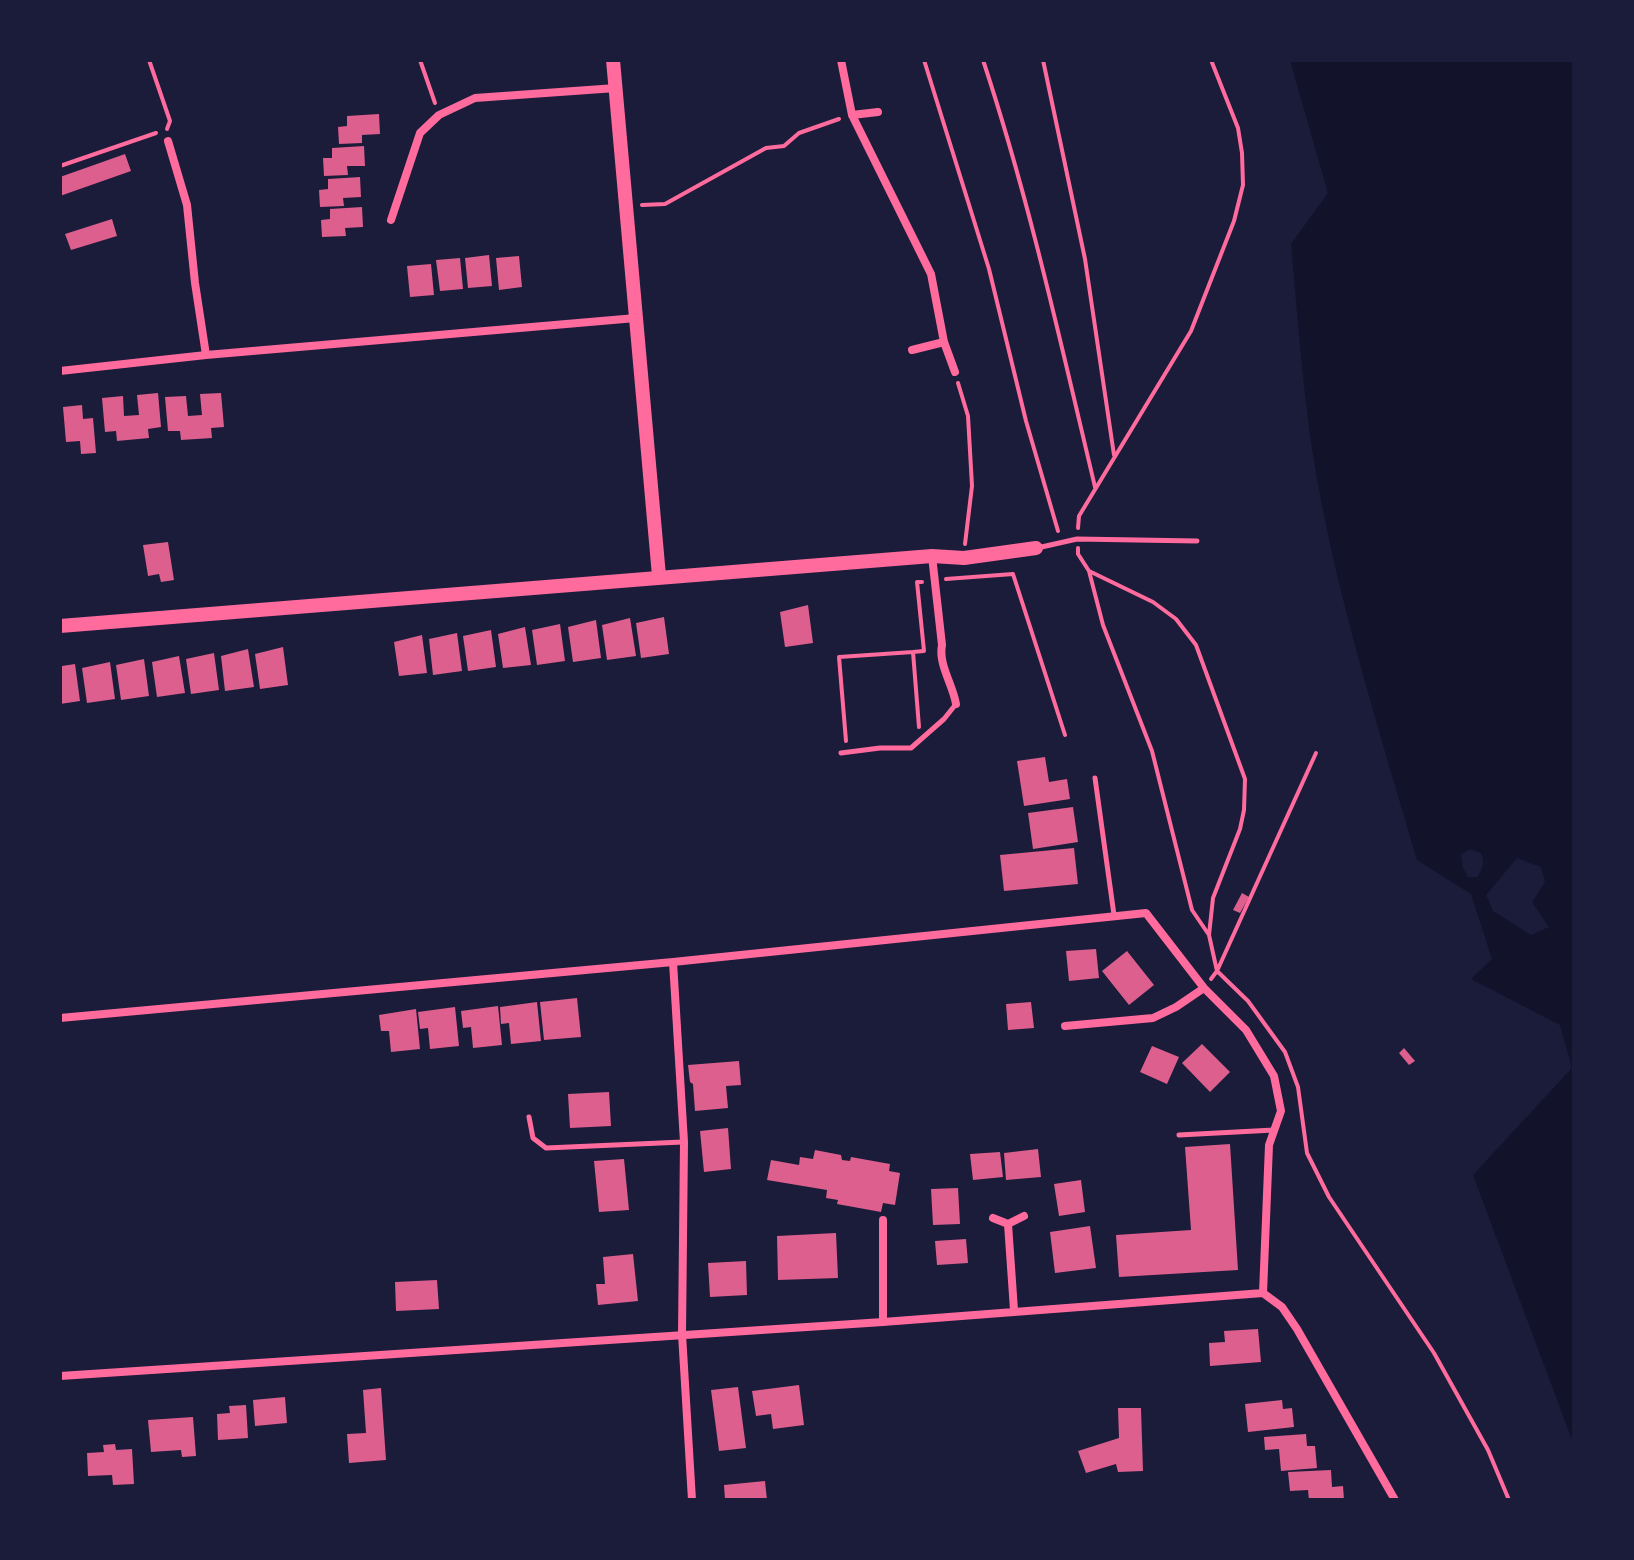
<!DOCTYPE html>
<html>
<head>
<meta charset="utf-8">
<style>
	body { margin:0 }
	#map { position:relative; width:1634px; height:1560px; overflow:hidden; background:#1b1b3a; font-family:"Fira Sans",sans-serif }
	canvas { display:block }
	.frame { position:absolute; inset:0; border:62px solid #1b1b3a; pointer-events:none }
</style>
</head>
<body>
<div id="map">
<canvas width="1634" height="1560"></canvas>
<div class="frame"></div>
</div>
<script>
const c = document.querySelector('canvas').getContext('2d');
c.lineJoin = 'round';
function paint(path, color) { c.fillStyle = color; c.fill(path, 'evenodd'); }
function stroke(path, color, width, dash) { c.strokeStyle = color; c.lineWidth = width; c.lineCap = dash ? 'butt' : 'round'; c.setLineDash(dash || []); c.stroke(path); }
paint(new Path2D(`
	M 1290,60 L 1574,60 L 1574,1445 L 1473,1175 L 1571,1069 L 1571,1064 L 1560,1025 L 1471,979 L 1492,959 L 1471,894 L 1417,860 C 1380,733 1339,604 1316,473 C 1303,397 1298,320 1291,244 L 1328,193 ZM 1470,849 L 1481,853 C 1485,862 1483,869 1477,877 L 1468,877 L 1463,868 L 1461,855 ZM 1517,858 L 1541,867 L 1545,882 L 1532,902 L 1549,927 L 1531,935 L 1493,911 L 1486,895 Z`), '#12122b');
paint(new Path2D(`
	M 379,114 L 380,134 L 362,135 L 362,143 L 339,144 L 338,127 L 347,126 L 347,116 Z
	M 364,146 L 365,166 L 347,166 L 348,175 L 324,176 L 323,158 L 332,158 L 332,148 Z
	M 125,154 L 131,171 L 60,196 L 60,177 Z
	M 360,177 L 361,197 L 343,198 L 344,206 L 320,207 L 319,190 L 328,189 L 328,179 Z
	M 362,207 L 363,227 L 345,228 L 346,236 L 322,237 L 321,220 L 330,219 L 330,209 Z
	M 112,219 L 117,236 L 71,250 L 65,234 Z
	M 489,255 L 492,286 L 468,288 L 465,258 Z
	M 519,256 L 522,287 L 499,290 L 496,258 Z
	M 460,258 L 463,289 L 440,291 L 436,260 Z
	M 431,264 L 434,295 L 410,297 L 407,266 Z
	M 158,393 L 161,427 L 148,429 L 149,438 L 117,441 L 116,431 L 105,432 L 102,398 L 123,396 L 124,416 L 139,415 L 137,395 Z
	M 221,393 L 224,427 L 211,428 L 212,438 L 181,440 L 180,431 L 168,431 L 165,397 L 186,396 L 188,416 L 202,415 L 200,394 Z
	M 82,405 L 83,419 L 93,418 L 96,453 L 81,454 L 80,441 L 66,442 L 63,407 Z
	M 168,542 L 174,580 L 161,582 L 159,574 L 148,576 L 143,545 Z
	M 808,605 L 813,643 L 785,647 L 780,612 Z
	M 664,617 L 669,654 L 641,658 L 636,623 Z
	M 630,618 L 636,656 L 607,660 L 602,625 Z
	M 596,620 L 601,658 L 573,662 L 568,627 Z
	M 560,624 L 565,661 L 537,665 L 532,630 Z
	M 525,627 L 531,665 L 503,668 L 498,634 Z
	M 491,630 L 496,667 L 468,671 L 463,636 Z
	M 457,633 L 462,671 L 433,675 L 429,639 Z
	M 422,635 L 427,673 L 399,676 L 394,642 Z
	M 283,647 L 288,685 L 260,689 L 255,654 Z
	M 248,649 L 254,687 L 225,691 L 221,656 Z
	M 214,653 L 219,690 L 191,694 L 186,659 Z
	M 179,656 L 185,693 L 157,697 L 152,662 Z
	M 144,659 L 149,696 L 121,700 L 116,665 Z
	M 110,662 L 115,699 L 87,703 L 82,668 Z
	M 75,664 L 80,701 L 60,704 L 60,669 L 62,666 Z
	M 1045,757 L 1049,782 L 1067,779 L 1070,799 L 1024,806 L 1017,761 Z
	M 1073,807 L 1078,842 L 1033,849 L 1028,813 Z
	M 1074,848 L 1078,884 L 1004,891 L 1000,855 Z
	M 1242,893 L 1249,897 L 1240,913 L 1233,910 Z
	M 1096,949 L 1099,978 L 1069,981 L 1066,951 Z
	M 1127,951 L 1154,985 L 1129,1005 L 1102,971 Z
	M 577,998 L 581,1037 L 544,1040 L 540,1002 Z
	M 537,1002 L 541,1041 L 511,1044 L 509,1023 L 501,1024 L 500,1007 Z
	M 1031,1002 L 1034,1028 L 1008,1030 L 1006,1004 Z
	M 498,1006 L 502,1045 L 473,1048 L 471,1027 L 463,1028 L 461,1011 Z
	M 455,1007 L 459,1046 L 430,1049 L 428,1028 L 420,1029 L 418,1012 Z
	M 416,1009 L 420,1049 L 391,1052 L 389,1031 L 381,1031 L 379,1015 Z
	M 1202,1044 L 1230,1072 L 1210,1092 L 1182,1063 Z
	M 1152,1046 L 1179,1057 L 1167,1084 L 1140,1072 Z
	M 1404,1048 L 1415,1061 L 1409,1065 L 1399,1053 Z
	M 739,1061 L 741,1085 L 726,1086 L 728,1108 L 695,1111 L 693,1084 L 690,1082 L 688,1065 Z
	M 609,1092 L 611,1126 L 570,1128 L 568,1094 Z
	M 728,1128 L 731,1169 L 704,1172 L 700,1131 Z
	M 1230,1144 L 1238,1270 L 1119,1277 L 1116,1235 L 1191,1230 L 1185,1147 Z
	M 1038,1149 L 1041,1177 L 1006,1180 L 1004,1153 Z
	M 815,1150 L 841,1155 L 842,1160 L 850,1161 L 851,1157 L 890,1164 L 889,1171 L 900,1173 L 895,1205 L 883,1203 L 881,1212 L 837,1204 L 838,1200 L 826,1198 L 827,1190 L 767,1180 L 771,1160 L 799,1165 L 800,1157 L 813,1159 Z
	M 1000,1152 L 1003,1177 L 973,1180 L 970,1154 Z
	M 624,1159 L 629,1210 L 599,1212 L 594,1161 Z
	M 1081,1180 L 1085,1212 L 1059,1216 L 1054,1184 Z
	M 958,1188 L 960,1224 L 933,1225 L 931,1189 Z
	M 1090,1226 L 1096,1268 L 1055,1273 L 1050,1232 Z
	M 836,1233 L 838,1278 L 778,1280 L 777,1236 Z
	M 966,1239 L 968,1263 L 937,1265 L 935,1241 Z
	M 633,1254 L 638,1301 L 598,1305 L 596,1284 L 605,1284 L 603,1257 Z
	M 746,1261 L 747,1295 L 710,1297 L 708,1263 Z
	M 437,1280 L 439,1309 L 396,1311 L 395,1282 Z
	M 1258,1329 L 1261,1362 L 1210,1366 L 1209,1343 L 1225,1342 L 1224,1331 Z
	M 799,1385 L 804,1425 L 773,1429 L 771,1414 L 756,1416 L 752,1391 Z
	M 738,1387 L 746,1448 L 719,1451 L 711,1390 Z
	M 381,1388 L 386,1460 L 349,1463 L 347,1434 L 366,1433 L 363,1390 Z
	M 285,1397 L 287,1423 L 255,1426 L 253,1400 Z
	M 1282,1400 L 1283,1409 L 1292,1408 L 1294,1427 L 1248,1432 L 1245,1404 Z
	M 246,1405 L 248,1438 L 218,1440 L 217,1414 L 230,1413 L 229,1406 Z
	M 1118,1408 L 1141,1408 L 1143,1471 L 1118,1472 L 1116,1464 L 1086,1473 L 1078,1451 L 1119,1438 Z
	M 193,1417 L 196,1456 L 182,1457 L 181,1450 L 151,1452 L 148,1420 Z
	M 1306,1434 L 1307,1446 L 1315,1446 L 1317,1468 L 1281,1471 L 1279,1449 L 1265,1450 L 1264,1437 Z
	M 115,1444 L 116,1450 L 132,1449 L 134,1484 L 113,1485 L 112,1475 L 88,1476 L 87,1453 L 104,1452 L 103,1445 Z
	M 1331,1470 L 1332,1487 L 1343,1486 L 1344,1500 L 1309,1500 L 1308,1490 L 1290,1491 L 1288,1472 Z
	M 765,1481 L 767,1500 L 725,1500 L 724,1485 Z`), '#dd5f8e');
stroke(new Path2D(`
	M 149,60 L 170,121 L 167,129
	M 420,60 L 435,103
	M 924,60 L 989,269 L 1026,421 L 1058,531
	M 983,60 C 1029,199 1061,344 1095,487
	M 1043,60 L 1085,259 L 1114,455
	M 60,166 L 156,133
	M 642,205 L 665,204 L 766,148 L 784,146 L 799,133 L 839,119
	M 958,383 L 968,416 L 972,486 L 965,544
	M 1078,528 L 1079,516 L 1191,331 L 1234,221 L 1243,185 L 1242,153 L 1238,128 L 1211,60
	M 1078,548 L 1078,554 L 1089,571 L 1153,602 L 1176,619 L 1196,645 L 1245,779 L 1244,810 L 1240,829 L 1213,898 L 1209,935 L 1217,971 L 1248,1001 L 1285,1052 L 1298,1087 L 1307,1153 L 1329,1197 L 1434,1353 L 1488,1450 L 1509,1500
	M 1089,571 L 1103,625 L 1152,751 L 1192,910 L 1209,935
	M 946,579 L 1013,574 L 1065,735
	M 919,727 L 913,652 L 924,651 L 917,582 L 922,582
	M 846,741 L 839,657 L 913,652
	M 1211,979 L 1217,971 L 1316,753`), '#ff6b9d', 4);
stroke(new Path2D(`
	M 1037,548 L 1077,539 L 1197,541
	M 841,753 L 880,748 L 911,748 L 944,719 L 956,704
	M 1095,778 L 1114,915
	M 529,1117 L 533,1138 L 546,1148 L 683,1142
	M 1179,1135 L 1274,1130`), '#ff6b9d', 5);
stroke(new Path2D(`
	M 841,60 L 852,115 L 931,274 L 944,342 L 955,372
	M 852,115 L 878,112
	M 168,141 L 187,205 L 195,283 L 206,355
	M 391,220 L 420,133 L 439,115 L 475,98 L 616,88
	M 912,350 L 944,342
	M 60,371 L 206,355 L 636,318
	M 932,556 L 942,645 C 938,664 953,685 956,704
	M 673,962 L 684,1142 L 682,1334 L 692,1500
	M 60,1018 L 673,962 L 1146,913 L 1204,988 L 1246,1030 L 1274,1076 L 1281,1111 L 1269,1145 L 1263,1293
	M 1065,1026 L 1153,1018 L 1176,1007 L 1204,988
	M 993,1218 L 1008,1224 L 1024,1216
	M 883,1220 L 883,1322
	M 1008,1224 L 1014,1310
	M 1263,1293 L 1282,1307 L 1297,1329 L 1395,1500
	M 60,1376 L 883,1322 L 1263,1293`), '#ff6b9d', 8);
stroke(new Path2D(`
	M 613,60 L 659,576
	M 60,626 L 932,556 L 964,558 L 1036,548`), '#ff6b9d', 14);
</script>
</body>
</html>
